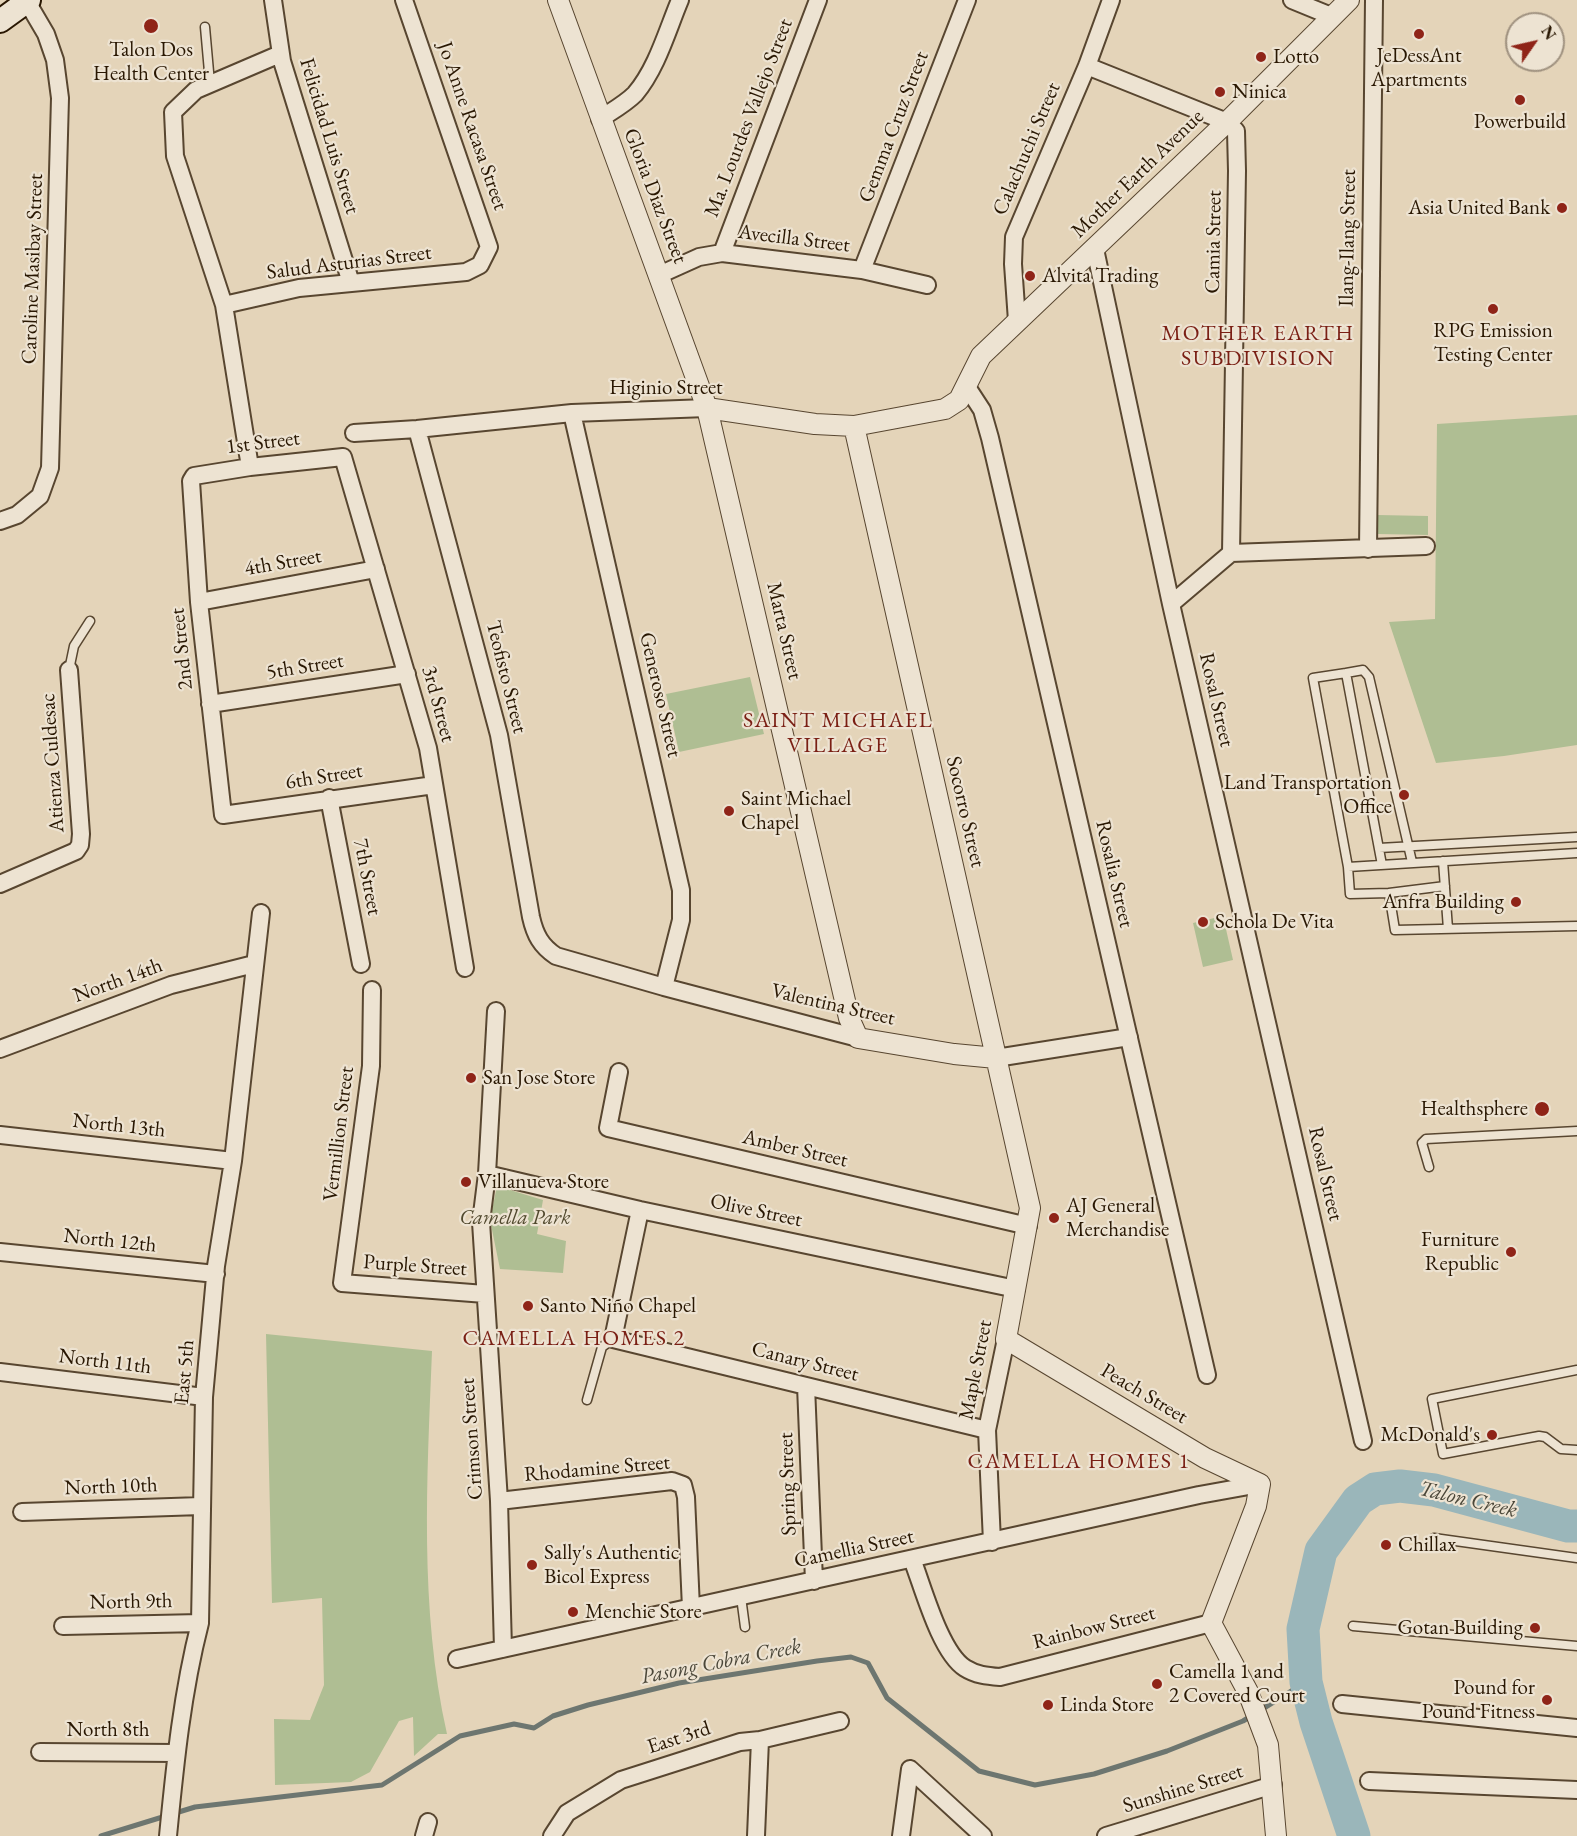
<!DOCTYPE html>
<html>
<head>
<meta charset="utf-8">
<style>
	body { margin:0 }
	#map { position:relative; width:1577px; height:1836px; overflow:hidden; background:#e4d4b9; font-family:"EB Garamond",serif }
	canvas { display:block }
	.north { position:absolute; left:1505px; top:12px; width:60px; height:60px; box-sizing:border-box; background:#ede3d2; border:2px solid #9f917f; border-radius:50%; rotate:56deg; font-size:16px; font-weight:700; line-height:24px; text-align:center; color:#291702 }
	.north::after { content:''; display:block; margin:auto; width:21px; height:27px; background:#8f2418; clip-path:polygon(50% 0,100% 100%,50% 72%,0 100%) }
</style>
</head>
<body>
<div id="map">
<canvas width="1577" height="1836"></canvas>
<div class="north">N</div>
</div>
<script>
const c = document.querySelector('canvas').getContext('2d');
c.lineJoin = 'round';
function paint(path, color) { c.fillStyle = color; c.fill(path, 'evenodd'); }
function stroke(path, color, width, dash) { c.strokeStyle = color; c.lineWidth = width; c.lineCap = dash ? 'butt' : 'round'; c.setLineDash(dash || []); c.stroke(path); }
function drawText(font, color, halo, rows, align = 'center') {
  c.font = font + ' "EB Garamond",serif'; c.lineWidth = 4.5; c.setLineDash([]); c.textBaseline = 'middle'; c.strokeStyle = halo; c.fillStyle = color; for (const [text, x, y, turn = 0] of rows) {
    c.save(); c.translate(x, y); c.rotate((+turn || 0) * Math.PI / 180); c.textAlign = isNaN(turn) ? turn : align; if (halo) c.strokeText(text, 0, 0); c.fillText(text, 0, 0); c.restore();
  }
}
paint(new Path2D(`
	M 1577,415 L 1577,745 L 1504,756 L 1436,763 L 1389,622 L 1435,619 L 1437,424 Z
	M 1378,515 L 1428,516 L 1428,535 L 1378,534 Z
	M 750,677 L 764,734 L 679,752 L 666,694 Z
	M 1223,916 L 1233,960 L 1203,967 L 1193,923 Z
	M 497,1186 L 543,1200 L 537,1234 L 566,1241 L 563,1273 L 500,1269 L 490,1220 Z
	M 266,1334 L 432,1351 C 427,1478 419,1608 447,1734 L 438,1734 L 414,1756 L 413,1717 L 399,1721 L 370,1772 L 351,1782 L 275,1785 L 274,1719 L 310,1720 L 324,1685 L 322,1598 L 272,1603 Z`), '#afbe93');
stroke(new Path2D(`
	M 101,1836 L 195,1807 L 382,1785 L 460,1736 L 514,1724 L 534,1728 L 553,1716 L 588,1705 L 679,1683 L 817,1661 L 851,1657 L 868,1663 L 887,1698 L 979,1771 L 1035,1785 L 1094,1774 L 1167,1751 L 1243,1721 L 1306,1682`), '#6d7670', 5);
stroke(new Path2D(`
	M 1354,1836 L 1316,1722 L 1306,1682 L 1303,1629 L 1321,1551 L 1358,1500 L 1375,1489 L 1400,1486 L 1434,1490 L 1568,1526 L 1577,1526`), '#9ab6ba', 33);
const service = new Path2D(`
	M 205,27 L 210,83
	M 69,670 L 74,646 L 90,621
	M 1346,673 L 1363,670 L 1369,677 L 1412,862
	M 1379,848 L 1577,837
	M 1443,861 L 1448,929
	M 1382,865 L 1346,673 L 1313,678 L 1348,867 L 1350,894 L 1389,893 L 1395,930 L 1577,926
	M 1348,867 L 1577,853
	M 1389,893 L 1445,886
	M 1429,1167 L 1422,1143 L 1426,1139 L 1577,1131
	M 1577,1370 L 1432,1399 L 1443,1454 L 1539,1436 L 1545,1437 L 1561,1449 L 1577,1450
	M 587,1400 L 602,1347 L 613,1339
	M 1434,1538 L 1577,1558
	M 741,1597 L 745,1627
	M 1353,1626 L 1577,1646`);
const minor = new Path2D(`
	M 273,0 L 282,61 L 351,283
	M 1292,0 L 1331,16
	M 1087,66 L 1227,122 L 1236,131 L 1237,171 L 1231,553
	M 600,119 C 612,111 625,104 635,94 C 657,68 667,31 680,0
	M 1095,249 L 1171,604 L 1363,1441
	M 722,253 L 818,0
	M 862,270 L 967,0
	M 659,275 L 699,257 L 722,253 L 862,270 L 927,285
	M 224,305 L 299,288 L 466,272 L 480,265 L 489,247 L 404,0
	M 1017,321 L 1013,264 L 1014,237 L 1087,66 L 1111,0
	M 967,387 L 982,410 L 990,438 L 1207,1375
	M 572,413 L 681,890 L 681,920 L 664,987
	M 417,429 L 499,735 L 531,917 C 535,935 541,946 556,956 L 664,987 L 858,1038
	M 354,433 L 417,429 L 572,413 L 707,408
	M 250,467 L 224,305 L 175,156 L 173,112 L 196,90 L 280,54
	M 0,521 L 17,515 L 40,496 L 50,468 L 60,98 L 55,60 L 46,34 L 26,0
	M 1368,549 L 1374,0
	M 199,602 L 376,569
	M 1171,604 L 1231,553 L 1426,546
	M 210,704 L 407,674
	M 434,785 L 223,815 L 199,602 L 191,481 L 194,476 L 250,467 L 343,457 L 428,748 L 465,968
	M 329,798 L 361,964
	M 0,884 L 76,851 L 80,845 L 81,834 L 69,670
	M 372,990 L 371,1066 L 342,1283 L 485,1294
	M 496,1011 L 487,1174 L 481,1222 L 499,1501 L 503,1649
	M 0,1049 L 171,985 L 254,964
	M 996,1058 L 1129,1037
	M 619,1072 L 608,1128 L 1028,1226
	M 0,1135 L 233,1161
	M 487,1174 L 640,1210 L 1016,1289
	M 640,1210 L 613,1339 L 987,1430
	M 0,1252 L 216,1274
	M 0,1372 L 204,1397
	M 806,1386 L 814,1581
	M 499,1501 L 672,1481 L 683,1485 L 686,1497 L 691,1608
	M 22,1512 L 201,1506
	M 992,1542 L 987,1430 L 1006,1339
	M 912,1559 C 923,1587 940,1652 965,1668 C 976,1675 987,1676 1000,1677 L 1211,1623
	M 63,1626 L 200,1623
	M 457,1659 L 1199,1495 L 1260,1484
	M 1342,1704 L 1577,1728
	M 40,1752 L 176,1753
	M 910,1769 L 983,1836
	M 1369,1781 L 1577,1790
	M 168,1836 C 175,1765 182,1693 200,1623 L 204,1397 L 216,1266 L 233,1161 L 261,913
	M 424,1836 L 428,1822
	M 552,1836 L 567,1813 L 621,1780 L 740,1742 L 760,1740 L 840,1721
	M 756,1836 L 760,1740
	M 901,1836 L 910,1769
	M 1106,1836 L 1273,1785`);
const tertiary = new Path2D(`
	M 558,0 L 707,408 L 849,1018 L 858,1038 L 954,1054 L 996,1058
	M 707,408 L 815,424 L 854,426 L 945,409 L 959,400 L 981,356 L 1227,122 L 1349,0
	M 854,426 L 1030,1208 L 1006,1339 L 1205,1458 L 1260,1484 L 1256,1506 L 1211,1623 L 1248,1692 L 1268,1745 L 1276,1836`);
const secondary = new Path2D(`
	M 0,21 L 29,0`);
stroke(service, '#584630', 11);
stroke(minor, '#584630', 20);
stroke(tertiary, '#584630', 22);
stroke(secondary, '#291702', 26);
stroke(service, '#ede3d2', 8);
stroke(minor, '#ede3d2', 16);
stroke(tertiary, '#ede3d2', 20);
stroke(secondary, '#ede3d2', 22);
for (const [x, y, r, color] of [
	[151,26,8,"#8f2418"],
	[1419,34,6,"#8f2418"],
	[1261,57,6,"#8f2418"],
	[1220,92,6,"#8f2418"],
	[1520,100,6,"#8f2418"],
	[1562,208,6,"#8f2418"],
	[1030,276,6,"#8f2418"],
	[1493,309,6,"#8f2418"],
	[1404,795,6,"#8f2418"],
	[729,811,6,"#8f2418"],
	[1516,902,6,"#8f2418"],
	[1203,922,6,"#8f2418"],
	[471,1078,6,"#8f2418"],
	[1542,1109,8,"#8f2418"],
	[466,1182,6,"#8f2418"],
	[1054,1218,6,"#8f2418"],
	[1511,1252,6,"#8f2418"],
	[528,1306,6,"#8f2418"],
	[1492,1435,6,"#8f2418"],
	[1386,1545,6,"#8f2418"],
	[532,1565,6,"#8f2418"],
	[573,1612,6,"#8f2418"],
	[1535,1628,6,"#8f2418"],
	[1157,1684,6,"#8f2418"],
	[1547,1700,6,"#8f2418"],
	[1048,1705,6,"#8f2418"]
]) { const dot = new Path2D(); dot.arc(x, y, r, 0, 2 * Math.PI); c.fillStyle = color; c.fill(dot); stroke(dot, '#ede3d2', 2); }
drawText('21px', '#291702', '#ede3d2', [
	["Talon Dos",151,50,"center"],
	["Health Center",151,74,"center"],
	["JeDessAnt",1419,56,"center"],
	["Apartments",1419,80,"center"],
	["Lotto",1273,57],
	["Ninica",1232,92],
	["Powerbuild",1520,122,"center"],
	["Asia United Bank",1550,208,"right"],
	["Alvita Trading",1042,276],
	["RPG Emission",1493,331,"center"],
	["Testing Center",1493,355,"center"],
	["Land Transportation",1392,783,"right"],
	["Office",1392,807,"right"],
	["Saint Michael",741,799],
	["Chapel",741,823],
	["Anfra Building",1504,902,"right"],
	["Schola De Vita",1215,922],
	["San Jose Store",483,1078],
	["Healthsphere",1528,1109,"right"],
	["Villanueva Store",478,1182],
	["AJ General",1066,1206],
	["Merchandise",1066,1230],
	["Furniture",1499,1240,"right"],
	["Republic",1499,1264,"right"],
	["Santo Niño Chapel",540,1306],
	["McDonald's",1480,1435,"right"],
	["Chillax",1398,1545],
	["Sally's Authentic",544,1553],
	["Bicol Express",544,1577],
	["Menchie Store",585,1612],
	["Gotan Building",1523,1628,"right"],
	["Camella 1 and",1169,1672],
	["2 Covered Court",1169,1696],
	["Pound for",1535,1688,"right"],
	["Pound Fitness",1535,1712,"right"],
	["Linda Store",1060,1705]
], 'left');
drawText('21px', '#291702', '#ede3d2', [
	["Ma. Lourdes Vallejo Street",749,118,-69],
	["Jo Anne Racasa Street",472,126,71],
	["Gemma Cruz Street",894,127,-69],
	["Felicidad Luis Street",329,136,73],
	["Calachuchi Street",1027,149,-67],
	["Mother Earth Avenue",1138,174,-44],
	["Gloria Diaz Street",655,196,69],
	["Ilang-Ilang Street",1348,238,-89],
	["Avecilla Street",794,239,7],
	["Camia Street",1214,242,-89],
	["Salud Asturias Street",349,263,-7],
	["Caroline Masibay Street",33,269,-88],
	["Higinio Street",666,388],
	["1st Street",263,443,-7],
	["4th Street",283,563,-10],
	["Marta Street",784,631,77],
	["2nd Street",182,649,-96],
	["5th Street",305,667,-9],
	["Teofisto Street",506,677,76],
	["Generoso Street",660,695,77],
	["Rosal Street",1216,700,77],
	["3rd Street",438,704,75],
	["Atienza Culdesac",53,763,-94],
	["6th Street",324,777,-9],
	["Socorro Street",965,812,77],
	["Rosalia Street",1114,874,77],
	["7th Street",367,877,79],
	["North 14th",118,981,-20],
	["Valentina Street",833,1005,13],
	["North 13th",119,1126,6],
	["Vermillion Street",339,1134,-83],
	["Amber Street",795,1149,13],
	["Rosal Street",1325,1174,77],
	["Olive Street",756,1211,12],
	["North 12th",110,1241,6],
	["Purple Street",415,1266,4],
	["North 11th",105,1362,7],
	["Canary Street",805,1362,14],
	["Maple Street",976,1370,-79],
	["East 5th",185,1372,-85],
	["Peach Street",1144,1394,31],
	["Crimson Street",472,1439,-94],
	["Rhodamine Street",597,1469,-5],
	["Spring Street",788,1484,-92],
	["North 10th",111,1487,-2],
	["Camellia Street",854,1549,-12],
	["North 9th",131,1602,-1],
	["Rainbow Street",1094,1628,-14],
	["North 8th",108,1730],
	["East 3rd",679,1738,-18],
	["Sunshine Street",1183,1789,-17]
]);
drawText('italic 21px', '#51492e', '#ede3d2', [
	["Camella Park",515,1218]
]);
c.letterSpacing = '1.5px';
drawText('22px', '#7a1f14', '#ede3d2', [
	["MOTHER EARTH",1258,334],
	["SUBDIVISION",1258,359],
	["SAINT MICHAEL",838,721],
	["VILLAGE",838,746],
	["CAMELLA HOMES 2",574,1339],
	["CAMELLA HOMES 1",1079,1462]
]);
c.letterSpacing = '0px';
drawText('italic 22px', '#4b4739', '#ede3d2', [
	["Talon Creek",1468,1500,13],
	["Pasong Cobra Creek",721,1662,-11]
]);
</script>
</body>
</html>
